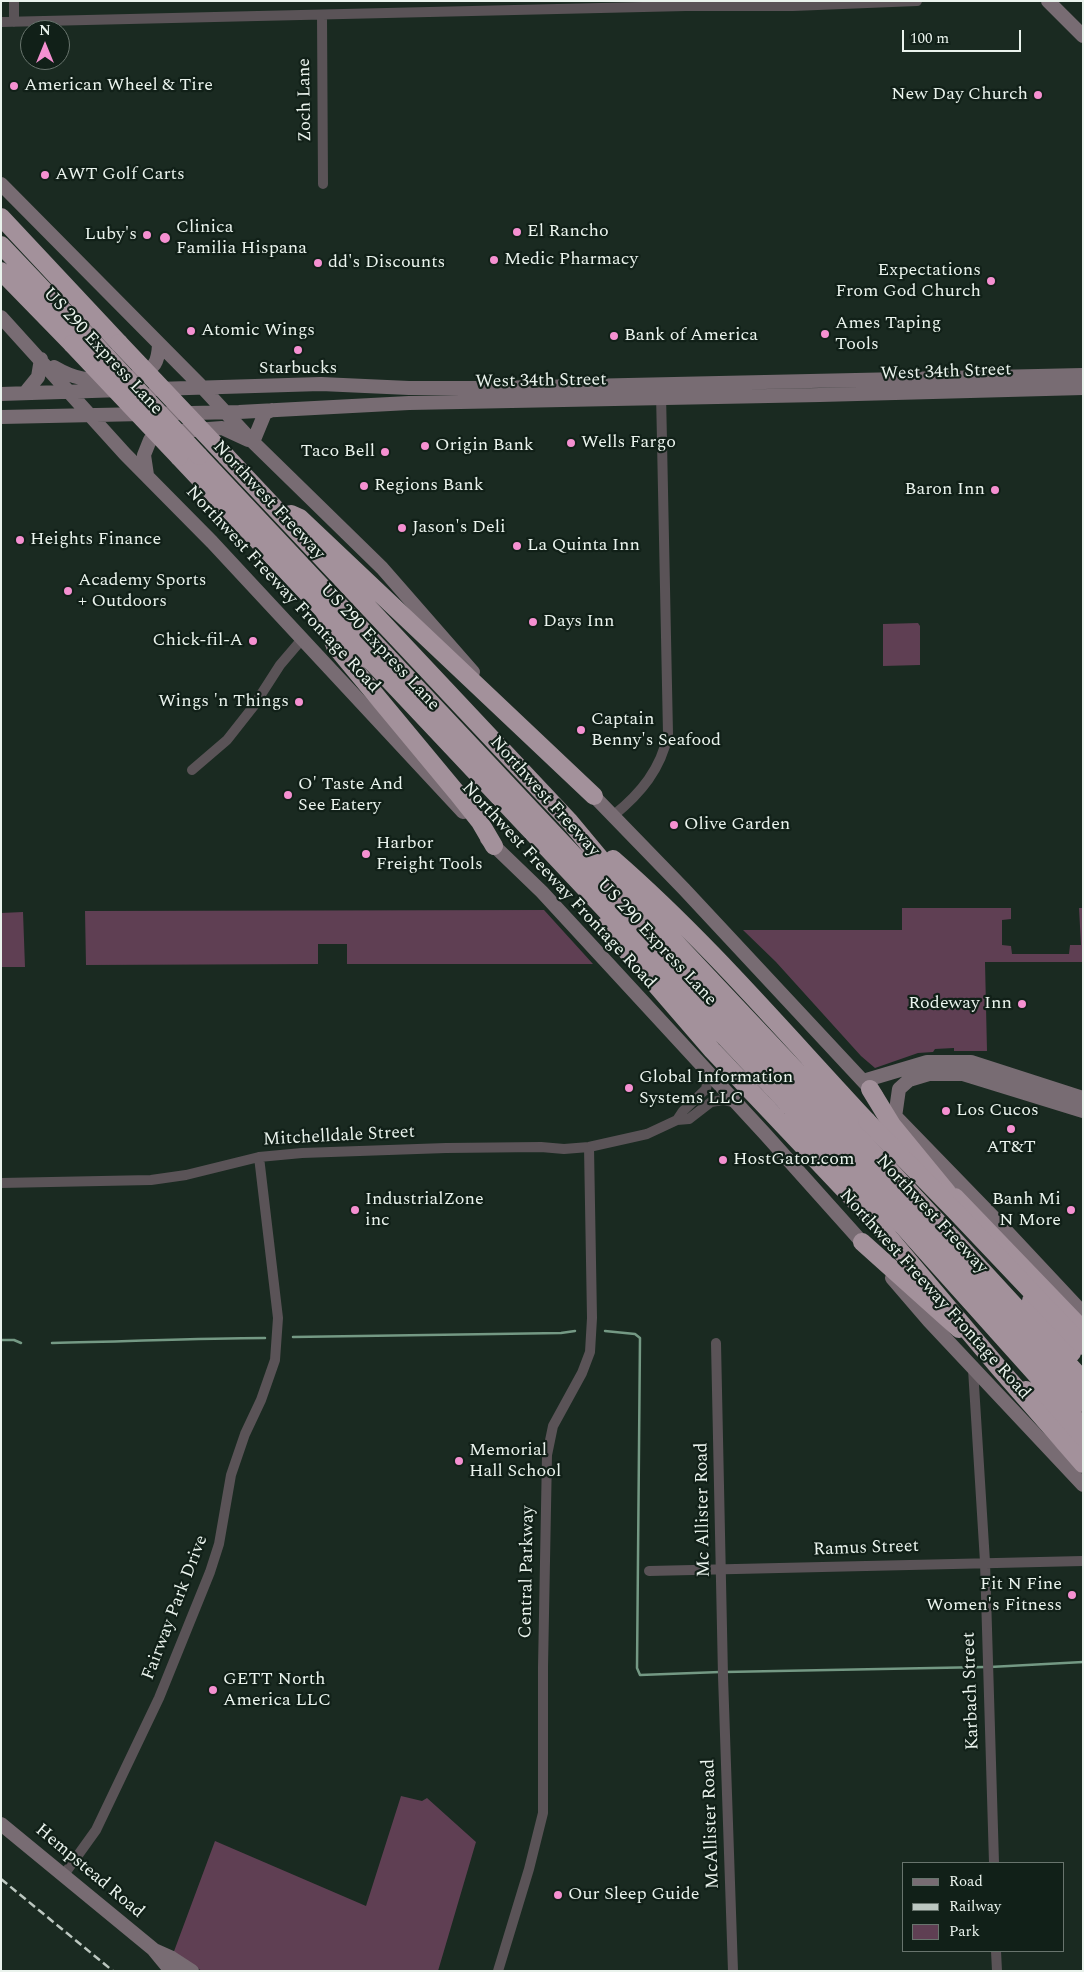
<!DOCTYPE html>
<html>
<head>
<meta charset="utf-8">
<style>
	body { margin:0 }
	#map { position:relative; width:1084px; height:1972px; overflow:hidden; background:#1a2a21; font-family:Spectral,serif }
	canvas { display:block }
	.frame { position:absolute; inset:0; border:2px solid #eaf3ed; pointer-events:none }
	.legend { position:absolute; left:902px; top:1862px; width:162px; height:90px; box-sizing:border-box; background:#112018; border:1px solid #68746d; margin:0; padding:6px 9px; list-style:none; font-size:15px; color:#eaf3ed }
	.legend li { display:flex; align-items:center; gap:10px; height:25px }
	.legend b { width:25px; border:1px solid #68746d }
	.north { position:absolute; left:20px; top:20px; width:50px; height:50px; box-sizing:border-box; background:#112018; border:1px solid #68746d; border-radius:50%; rotate:0deg; font-size:14px; font-weight:700; line-height:20px; text-align:center; color:#eaf3ed }
	.north::after { content:''; display:block; margin:auto; width:18px; height:22px; background:#f590d1; clip-path:polygon(50% 0,100% 100%,50% 72%,0 100%) }
	.scale { position:absolute; left:902px; top:30px; width:119px; height:22px; box-sizing:border-box; border:2px solid #eaf3ed; border-top:0; padding-left:6px; font-size:15px; line-height:18px; white-space:nowrap; color:#eaf3ed; -webkit-text-stroke:4px #112018; paint-order:stroke }
</style>
</head>
<body>
<div id="map">
<canvas width="1084" height="1972"></canvas>
<div class="frame"></div>
<ul class="legend">
<li><b style="height:6px;background:#786c73"></b>Road</li>
<li><b style="height:6px;background:#bcc7c0"></b>Railway</li>
<li><b style="height:14px;background:#5f3f53"></b>Park</li>
</ul>
<div class="north">N</div>
<div class="scale">100 m</div>
</div>
<script>
const c = document.querySelector('canvas').getContext('2d');
c.lineJoin = 'round';
function paint(path, color) { c.fillStyle = color; c.fill(path, 'evenodd'); }
function stroke(path, color, width, dash) { c.strokeStyle = color; c.lineWidth = width; c.lineCap = dash ? 'butt' : 'round'; c.setLineDash(dash || []); c.stroke(path); }
function drawText(font, color, halo, rows, align = 'center') {
  c.font = font + ' Spectral,serif'; c.lineWidth = 4.5; c.setLineDash([]); c.textBaseline = 'middle'; c.strokeStyle = halo; c.fillStyle = color; for (const [text, x, y, turn = 0] of rows) {
    c.save(); c.translate(x, y); c.rotate((+turn || 0) * Math.PI / 180); c.textAlign = isNaN(turn) ? turn : align; if (halo) c.strokeText(text, 0, 0); c.fillText(text, 0, 0); c.restore();
  }
}
paint(new Path2D(`
	M 918,623 L 920,626 L 920,665 L 883,666 L 883,624 Z
	M 902,908 L 1011,908 L 1011,919 L 1002,920 L 1002,945 L 1011,946 L 1012,954 L 1069,954 L 1070,945 L 1081,945 L 1079,908 L 1083,908 L 1083,962 L 985,962 L 987,1051 L 954,1051 L 954,1048 L 935,1049 L 933,1052 L 918,1053 L 875,1068 L 861,1056 L 776,962 L 743,930 L 902,930 Z
	M 544,910 L 593,964 L 347,964 L 347,944 L 318,944 L 318,964 L 86,965 L 85,911 Z
	M 23,912 L 25,967 L 1,967 L 1,913 Z
	M 401,1796 L 422,1801 L 427,1798 L 476,1842 L 438,1971 L 202,1971 L 173,1954 L 215,1841 L 366,1906 Z`), '#5f3f53');
stroke(new Path2D(`
	M 605,1331 L 635,1334 L 640,1338 L 637,1668 L 640,1675 L 720,1672
	M 293,1337 L 561,1333 L 575,1331
	M 1,1340 L 14,1340 L 21,1343
	M 52,1343 C 123,1342 194,1338 265,1338
	M 990,1667 L 1083,1662
	M 725,1672 L 985,1667`), '#749984', 2.5);
stroke(new Path2D(`
	M 14,1 L 14,22
	M 322,16 L 323,184
	M 1,22 L 686,6 L 793,6 L 917,1
	M 192,770 L 227,740 L 253,707 L 280,665 L 303,638
	M 614,815 C 641,793 661,769 668,734 L 661,393
	M 677,1120 L 683,1111 L 706,1089 L 709,1074
	M 1,1183 L 151,1180 L 186,1175 L 259,1157 L 302,1153 L 446,1148 L 541,1147 L 564,1149 L 589,1147 L 647,1134 L 677,1120 L 689,1119 L 711,1102 L 723,1100 L 736,1103
	M 716,1343 L 723,1676 L 733,1971
	M 973,1369 L 985,1562 L 994,1863
	M 649,1571 L 1083,1561
	M 63,1876 L 96,1830 L 159,1698 L 210,1572 L 219,1544 L 231,1475 L 245,1434 L 261,1400 L 275,1360 L 278,1318 L 259,1157
	M 996,1951 L 997,1971
	M 498,1971 L 529,1869 L 543,1813 L 543,1667 L 547,1455 L 553,1426 L 582,1373 L 590,1352 L 592,1318 L 589,1147`), '#5a5357', 10);
stroke(new Path2D(`
	M 1048,1 L 1083,36
	M 1,184 L 202,387 L 253,442 L 382,568 L 473,672
	M 1,317 L 125,454 L 212,542 L 463,812
	M 54,367 C 76,380 88,380 112,380
	M 138,374 C 155,369 158,362 159,345
	M 156,389 L 321,384 L 409,388 L 492,388 L 1083,375
	M 25,393 L 38,377 L 41,359
	M 1,394 L 122,390
	M 1,417 L 239,412 L 409,403 L 820,395 L 1083,388
	M 253,442 L 265,413 L 272,410
	M 147,475 L 144,455 L 150,440 L 168,432 L 222,428 L 248,440
	M 587,789 L 684,889 L 876,1095
	M 487,839 L 542,892 L 766,1135 L 869,1250
	M 863,1081 L 927,1062 L 971,1062 L 1083,1098
	M 894,1115 L 995,1219 L 1083,1313
	M 895,1117 L 899,1089 L 909,1080 L 929,1074 L 963,1074 L 1083,1111
	M 892,1278 L 929,1321 L 1083,1485
	M 1,1824 L 153,1949 L 171,1971
	M 154,1950 L 172,1958 L 192,1971`), '#786c73', 14);
stroke(new Path2D(`
	M 1,217 L 119,343
	M 1,245 L 94,343
	M 1,271 L 72,344
	M 199,456 L 906,1209 L 1083,1403
	M 226,456 L 570,822 L 630,894 L 900,1181 L 1083,1380
	M 179,457 L 901,1224 L 1083,1427
	M 291,514 L 300,518 L 594,796
	M 325,619 L 335,646 L 457,793 L 480,822 L 494,846
	M 613,859 C 705,939 784,1032 867,1121
	M 605,926 L 712,1050 L 887,1235
	M 870,1089 L 892,1125 L 961,1209
	M 955,1197 L 1083,1330
	M 862,1242 L 959,1329
	M 1031,1301 L 1072,1353
	M 1026,1390 L 1083,1441`), '#a3919b', 18);
stroke(new Path2D(`
	M 1,1879 L 113,1971`), '#bcc7c0', 2.5, [8, 4]);
stroke(new Path2D(`
	M 94,343 L 199,456
	M 119,343 L 226,456
	M 72,344 L 179,457
	M 867,1121 L 955,1211 L 1083,1346
	M 887,1235 L 999,1368 L 1083,1464`), '#a3919b', 18);
for (const [x, y, r, color] of [
	[14,86,5,"#f590d1"],
	[1038,95,5,"#f590d1"],
	[45,175,5,"#f590d1"],
	[517,232,5,"#f590d1"],
	[147,235,5,"#f590d1"],
	[165,238,6,"#f590d1"],
	[494,260,5,"#f590d1"],
	[318,263,5,"#f590d1"],
	[991,281,5,"#f590d1"],
	[191,331,5,"#f590d1"],
	[825,334,5,"#f590d1"],
	[614,336,5,"#f590d1"],
	[298,350,5,"#f590d1"],
	[571,443,5,"#f590d1"],
	[425,446,5,"#f590d1"],
	[385,452,5,"#f590d1"],
	[364,486,5,"#f590d1"],
	[995,490,5,"#f590d1"],
	[402,528,5,"#f590d1"],
	[20,540,5,"#f590d1"],
	[517,546,5,"#f590d1"],
	[68,591,5,"#f590d1"],
	[533,622,5,"#f590d1"],
	[253,641,5,"#f590d1"],
	[299,702,5,"#f590d1"],
	[581,730,5,"#f590d1"],
	[288,795,5,"#f590d1"],
	[674,825,5,"#f590d1"],
	[366,854,5,"#f590d1"],
	[1022,1004,5,"#f590d1"],
	[629,1088,5,"#f590d1"],
	[946,1111,5,"#f590d1"],
	[1011,1129,5,"#f590d1"],
	[723,1160,5,"#f590d1"],
	[355,1210,5,"#f590d1"],
	[1071,1210,5,"#f590d1"],
	[459,1461,5,"#f590d1"],
	[1072,1595,5,"#f590d1"],
	[213,1690,5,"#f590d1"],
	[558,1895,5,"#f590d1"]
]) { const dot = new Path2D(); dot.arc(x, y, r, 0, 2 * Math.PI); c.fillStyle = color; c.fill(dot); stroke(dot, '#112018', 2); }
drawText('18px', '#eaf3ed', '#112018', [
	["American Wheel & Tire",24,86],
	["New Day Church",1028,95,"right"],
	["AWT Golf Carts",55,175],
	["Clinica",176,228],
	["Familia Hispana",176,249],
	["El Rancho",527,232],
	["Luby's",137,235,"right"],
	["Medic Pharmacy",504,260],
	["dd's Discounts",328,263],
	["Expectations",981,271,"right"],
	["From God Church",981,292,"right"],
	["Ames Taping",835,324],
	["Tools",835,345],
	["Atomic Wings",201,331],
	["Bank of America",624,336],
	["Starbucks",298,369,"center"],
	["Wells Fargo",581,443],
	["Origin Bank",435,446],
	["Taco Bell",375,452,"right"],
	["Regions Bank",374,486],
	["Baron Inn",985,490,"right"],
	["Jason's Deli",412,528],
	["Heights Finance",30,540],
	["La Quinta Inn",527,546],
	["Academy Sports",78,581],
	["+ Outdoors",78,602],
	["Days Inn",543,622],
	["Chick-fil-A",243,641,"right"],
	["Wings 'n Things",289,702,"right"],
	["Captain",591,720],
	["Benny's Seafood",591,741],
	["O' Taste And",298,785],
	["See Eatery",298,806],
	["Olive Garden",684,825],
	["Harbor",376,844],
	["Freight Tools",376,865],
	["Rodeway Inn",1012,1004,"right"],
	["Global Information",639,1078],
	["Systems LLC",639,1099],
	["Los Cucos",956,1111],
	["AT&T",1011,1148,"center"],
	["HostGator.com",733,1160],
	["IndustrialZone",365,1200],
	["inc",365,1221],
	["Banh Mi",1061,1200,"right"],
	["N More",1061,1221,"right"],
	["Memorial",469,1451],
	["Hall School",469,1472],
	["Fit N Fine",1062,1585,"right"],
	["Women's Fitness",1062,1606,"right"],
	["GETT North",223,1680],
	["America LLC",223,1701],
	["Our Sleep Guide",568,1895]
], 'left');
drawText('18px', '#eaf3ed', '#112018', [
	["Zoch Lane",306,100,-91],
	["US 290 Express Lane",102,352,47],
	["West 34th Street",946,373,-2],
	["West 34th Street",541,382,-1],
	["Northwest Freeway",268,501,47],
	["Northwest Freeway Frontage Road",282,590,47],
	["US 290 Express Lane",379,648,47],
	["Northwest Freeway",544,797,48],
	["Northwest Freeway Frontage Road",558,886,47],
	["US 290 Express Lane",656,943,47],
	["Mitchelldale Street",339,1137,-3],
	["Northwest Freeway",931,1215,47],
	["Northwest Freeway Frontage Road",934,1295,48],
	["Mc Allister Road",704,1510,-91],
	["Ramus Street",866,1549,-2],
	["Central Parkway",528,1572,-89],
	["Fairway Park Drive",176,1608,-69],
	["Karbach Street",972,1691,-92],
	["McAllister Road",712,1824,-92],
	["Hempstead Road",89,1872,40]
]);
</script>
</body>
</html>
